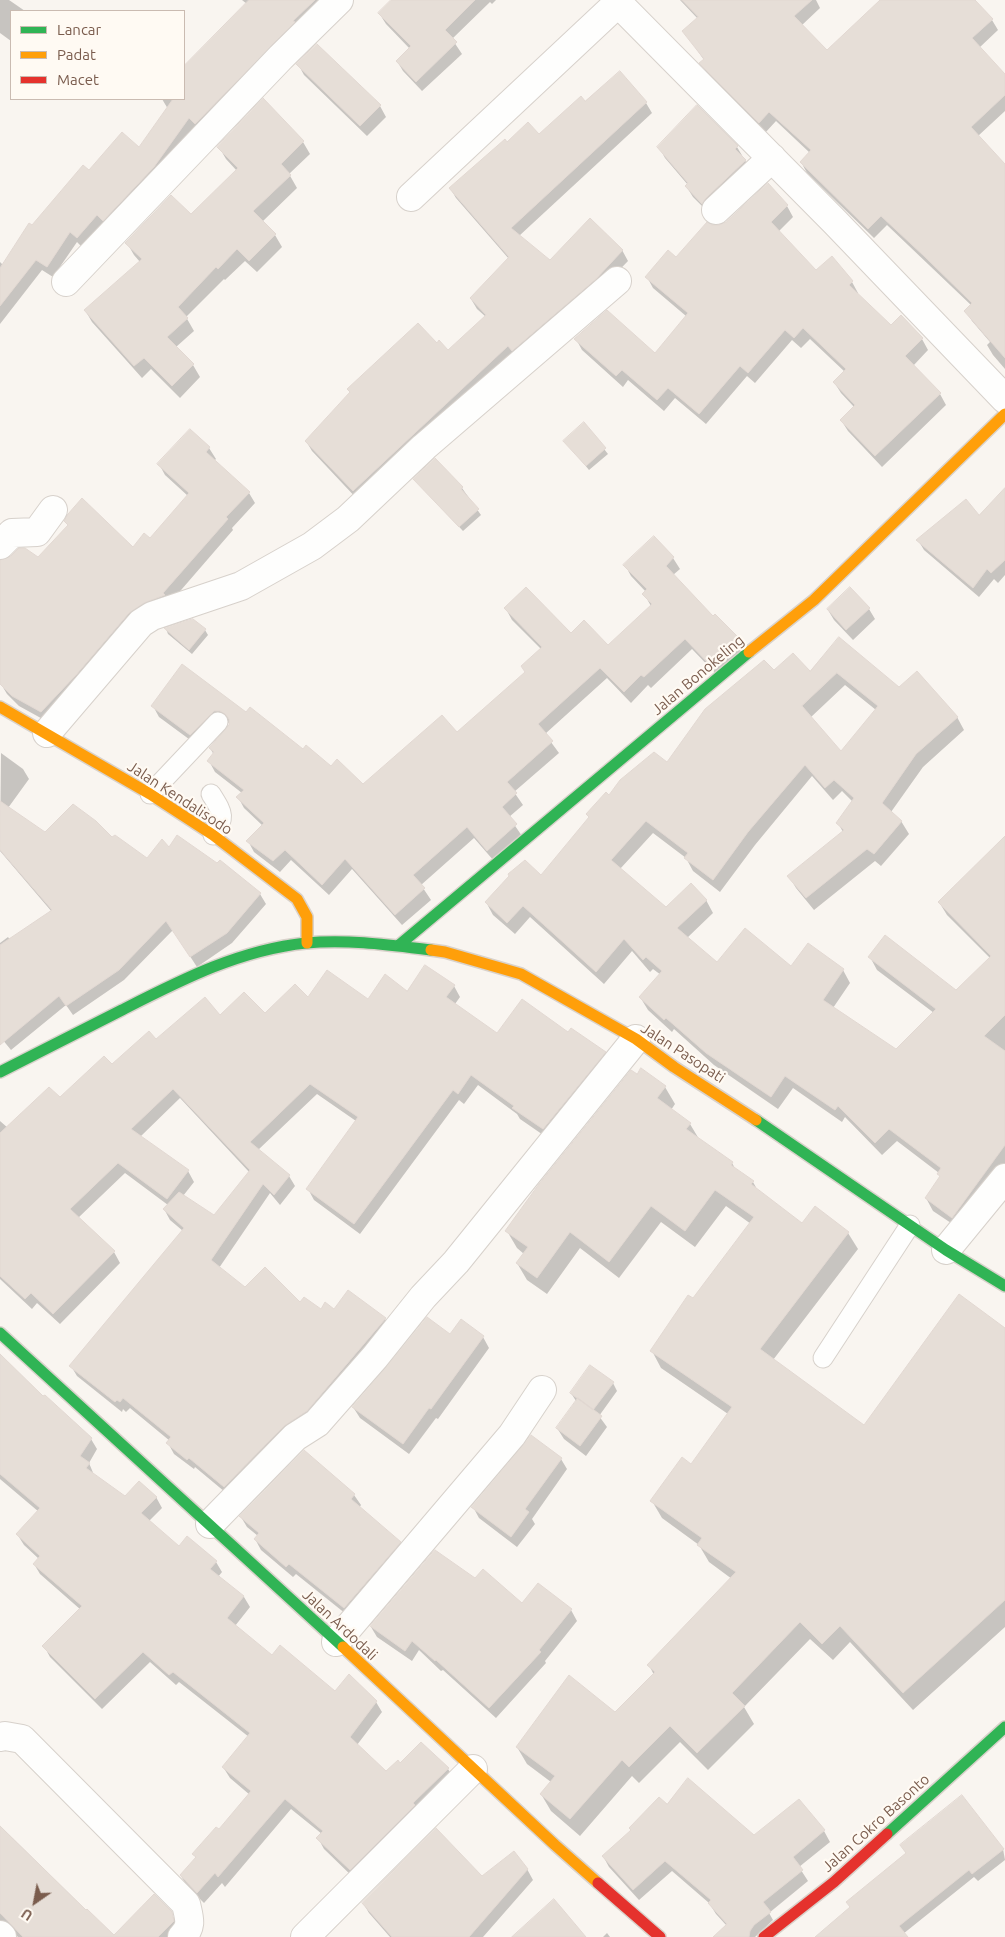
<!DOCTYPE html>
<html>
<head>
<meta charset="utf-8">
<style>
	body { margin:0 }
	#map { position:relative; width:1005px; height:1937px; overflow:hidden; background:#f9f5f0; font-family:Ubuntu,sans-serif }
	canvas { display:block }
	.legend { position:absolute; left:10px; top:10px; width:175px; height:90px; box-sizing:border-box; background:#fffaf3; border:1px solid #cabbb1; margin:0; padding:6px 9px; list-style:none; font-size:15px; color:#7a5c4d }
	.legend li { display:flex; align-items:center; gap:10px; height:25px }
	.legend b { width:25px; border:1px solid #cabbb1 }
	.north { position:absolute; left:10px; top:1877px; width:50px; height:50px; -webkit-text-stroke:4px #fffaf3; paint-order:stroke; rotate:213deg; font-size:14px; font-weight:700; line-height:20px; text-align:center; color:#7a5c4d }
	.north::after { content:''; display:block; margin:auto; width:18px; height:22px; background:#7a5c4d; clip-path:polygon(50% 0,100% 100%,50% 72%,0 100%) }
</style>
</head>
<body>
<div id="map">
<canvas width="1005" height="1937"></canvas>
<ul class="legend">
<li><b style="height:6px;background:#30b455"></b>Lancar</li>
<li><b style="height:6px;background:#ff9f0a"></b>Padat</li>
<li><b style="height:6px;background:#e5322d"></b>Macet</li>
</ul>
<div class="north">U</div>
</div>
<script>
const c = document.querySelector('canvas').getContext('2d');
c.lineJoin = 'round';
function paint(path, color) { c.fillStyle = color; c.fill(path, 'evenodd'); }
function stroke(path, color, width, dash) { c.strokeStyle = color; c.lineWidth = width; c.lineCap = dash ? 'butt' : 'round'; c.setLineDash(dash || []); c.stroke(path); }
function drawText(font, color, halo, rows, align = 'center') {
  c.font = font + ' Ubuntu,sans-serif'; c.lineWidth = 4.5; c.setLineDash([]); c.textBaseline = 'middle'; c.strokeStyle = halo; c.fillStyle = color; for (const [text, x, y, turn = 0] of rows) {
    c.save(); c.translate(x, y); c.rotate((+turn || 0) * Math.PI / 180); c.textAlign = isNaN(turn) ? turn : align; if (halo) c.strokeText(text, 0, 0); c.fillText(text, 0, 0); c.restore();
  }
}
paint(new Path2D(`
	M 0,0 L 9,0 L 25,11 L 11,11 L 11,41 L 0,33 Z
	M 242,0 L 333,0 L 83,248 L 77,242 L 53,277 L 42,270 L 0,324 L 0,262 L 3,265 L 32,227 L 89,172 L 140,149 L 168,109 L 162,99 L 184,99 L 184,67 L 247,4 Z
	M 393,0 L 496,0 L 492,4 L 490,2 L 452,39 L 462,54 L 422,91 L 403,71 L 397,61 L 410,49 L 386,24 L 379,13 Z
	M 680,0 L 816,0 L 820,8 L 801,26 L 827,52 L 882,0 L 973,0 L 992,20 L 998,30 L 979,48 L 1005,76 L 1005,111 L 978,136 L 1005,166 L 1005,369 L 993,355 L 987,345 L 990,342 L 972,321 L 966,311 L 972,306 L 887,225 L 874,238 L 807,173 L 801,162 L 810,153 L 776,121 L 765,133 L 707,74 L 701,63 L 704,60 L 684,31 L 698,19 Z
	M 298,64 L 380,106 L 386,117 L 367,136 L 304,75 Z
	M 263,100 L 303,142 L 310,154 L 289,174 L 297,188 L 262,222 L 275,235 L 282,247 L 257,272 L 245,261 L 225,280 L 224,279 L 186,317 L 194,331 L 176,347 L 193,365 L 200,377 L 180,398 L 151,369 L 142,378 L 92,322 L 85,310 L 140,262 L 134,255 L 127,243 L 191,216 L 237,171 L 226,159 L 219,147 Z
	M 585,103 L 646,103 L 652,113 L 519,236 L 550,261 L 622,250 L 628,261 L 601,289 L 359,501 L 312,451 L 306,441 L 437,345 L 448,351 L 486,317 L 477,309 L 471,299 L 509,259 L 456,198 L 450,188 L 507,143 L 538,136 Z
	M 659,147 L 737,147 L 752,172 L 709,213 L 693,197 L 686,186 L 688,185 L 665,158 Z
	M 787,206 L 793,217 L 778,232 L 816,272 L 852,282 L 858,293 L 857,294 L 891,327 L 901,317 L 922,339 L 928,350 L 913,366 L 940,394 L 946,405 L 882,467 L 848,431 L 841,420 L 854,407 L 841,393 L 834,382 L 845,372 L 810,339 L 801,348 L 792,340 L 755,383 L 747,376 L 706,424 L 675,398 L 664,411 L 628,380 L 623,387 L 582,350 L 576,339 L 655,354 L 686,316 L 653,288 L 647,277 L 676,258 L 712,226 L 719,227 Z
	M 584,424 L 608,454 L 589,470 L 565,441 Z
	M 190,431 L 209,448 L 216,459 L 214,461 L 249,493 L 255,503 L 232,528 L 233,530 L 169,604 L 48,722 L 19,706 L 7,694 L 1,684 L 0,561 L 38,559 L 69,527 L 65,521 L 133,548 L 150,540 L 188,496 L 165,475 L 159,464 Z
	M 414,479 L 462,488 L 481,515 L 463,531 Z
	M 1005,492 L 1005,575 L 998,583 L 994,579 L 979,597 L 924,550 L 918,540 L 979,517 Z
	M 654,538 L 673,558 L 680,569 L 673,575 L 713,618 L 715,616 L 739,640 L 746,651 L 716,674 L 692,649 L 651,688 L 648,685 L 631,703 L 607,678 L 545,734 L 559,753 L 514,792 L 523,805 L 509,817 L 522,836 L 494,861 L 474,838 L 421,885 L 431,900 L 402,925 L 352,869 L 329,895 L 291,860 L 280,872 L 254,852 L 248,841 L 263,826 L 244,808 L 238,797 L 242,793 L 215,772 L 209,761 L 214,755 L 210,748 L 230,726 L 230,723 L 221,722 L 197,745 L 159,717 L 153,706 L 182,666 L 246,714 L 303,751 L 363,785 L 457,734 L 526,673 L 542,650 L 512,620 L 506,609 L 571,634 L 608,647 L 651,606 L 644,594 L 646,592 L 631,576 L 625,565 Z
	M 869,609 L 875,619 L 853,640 L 834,620 L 828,610 Z
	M 166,629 L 205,630 L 208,635 L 192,654 L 168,634 Z
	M 839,638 L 899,688 L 957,717 L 964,730 L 923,767 L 891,812 L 901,821 L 909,834 L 881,866 L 875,861 L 814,910 L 796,888 L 789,876 L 843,832 L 838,823 L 853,802 L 842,791 L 833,800 L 812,776 L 755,845 L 720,892 L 693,871 L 686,858 L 653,833 L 620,869 L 666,908 L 706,900 L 713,913 L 687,938 L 717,963 L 843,970 L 850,983 L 833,1008 L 896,1051 L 934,1013 L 877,970 L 870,957 L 956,991 L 990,958 L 947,915 L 939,902 L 1005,838 L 1005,1171 L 960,1229 L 933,1211 L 926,1198 L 941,1178 L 939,1173 L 897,1141 L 882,1155 L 845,1117 L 842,1122 L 793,1088 L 778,1109 L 714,1065 L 674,1029 L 672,1032 L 648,1010 L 640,997 L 661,975 L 653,969 L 650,972 L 632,951 L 604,984 L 530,917 L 515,934 L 493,915 L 486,902 L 541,877 L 609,796 L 667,764 L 774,672 L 810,672 ZM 845,685 L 876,710 L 841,753 L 810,718 Z
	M 1,753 L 23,769 L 29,779 L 8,808 L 45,834 L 112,839 L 147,859 L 169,849 L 260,894 L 266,904 L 232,943 L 197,967 L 173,930 L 124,980 L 73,1015 L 66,1005 L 11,1050 L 2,1039 L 0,1041 L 0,943 L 8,937 L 10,940 L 52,912 L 0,851 Z
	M 454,986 L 460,997 L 455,1004 L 497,1034 L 569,1034 L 605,1053 L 611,1063 L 549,1139 L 520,1119 L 517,1114 L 478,1085 L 464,1104 L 459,1100 L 360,1234 L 314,1200 L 308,1189 L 356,1121 L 317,1094 L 258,1150 L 289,1176 L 295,1186 L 280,1205 L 270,1193 L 219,1268 L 245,1289 L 321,1311 L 334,1311 L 385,1319 L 392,1329 L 231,1497 L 195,1467 L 194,1469 L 174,1454 L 168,1443 L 170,1441 L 130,1408 L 126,1412 L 123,1409 L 122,1412 L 77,1376 L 71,1366 L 183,1231 L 170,1220 L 164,1209 L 168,1205 L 125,1173 L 78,1218 L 114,1252 L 120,1263 L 60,1324 L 37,1303 L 32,1309 L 0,1279 L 0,1121 L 8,1128 L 60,1099 L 156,1041 L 220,1016 L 265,1015 L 308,999 L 368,1000 L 408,992 ZM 180,1098 L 250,1173 L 214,1216 L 183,1196 L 194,1182 L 188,1171 L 140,1137 Z
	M 637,1075 L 665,1087 L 675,1104 L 671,1110 L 690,1124 L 699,1139 L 732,1163 L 736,1170 L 753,1182 L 758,1191 L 803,1225 L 848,1233 L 858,1249 L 773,1360 L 864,1426 L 1005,1329 L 1005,1627 L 913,1710 L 850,1642 L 833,1660 L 810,1639 L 744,1707 L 754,1724 L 708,1770 L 680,1742 L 639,1783 L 632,1776 L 580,1836 L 551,1811 L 541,1794 L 551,1782 L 527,1764 L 517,1747 L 615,1713 L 654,1675 L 649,1665 L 732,1579 L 709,1562 L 699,1545 L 662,1518 L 652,1501 L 691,1466 L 728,1414 L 661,1368 L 652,1351 L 693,1300 L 751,1224 L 726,1206 L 695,1247 L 661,1222 L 619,1278 L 580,1248 L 547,1294 L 527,1280 L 517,1263 L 524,1254 L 517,1248 L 507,1231 Z
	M 450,1336 L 483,1337 L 489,1348 L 438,1419 L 436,1418 L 409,1454 L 360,1418 L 353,1407 Z
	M 0,1356 L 43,1398 L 91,1439 L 97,1449 L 89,1463 L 94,1475 L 125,1498 L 156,1497 L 162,1508 L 149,1521 L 179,1547 L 216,1562 L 222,1572 L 218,1577 L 244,1597 L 250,1607 L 235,1626 L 272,1657 L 336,1692 L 376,1702 L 382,1712 L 357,1745 L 386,1773 L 400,1764 L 421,1744 L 448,1769 L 455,1780 L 356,1880 L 324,1849 L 318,1838 L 322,1834 L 291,1809 L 225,1887 L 222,1883 L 204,1903 L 187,1886 L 181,1876 L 196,1859 L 194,1854 L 220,1831 L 250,1795 L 230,1778 L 223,1767 L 249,1737 L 179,1682 L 176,1685 L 150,1662 L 102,1709 L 50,1657 L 44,1646 L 81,1610 L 40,1574 L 34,1564 L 39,1559 L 24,1545 L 17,1534 L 39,1512 L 0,1479 Z
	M 613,1383 L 617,1391 L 599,1416 L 607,1427 L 586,1456 L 564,1439 L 557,1428 L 576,1401 L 571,1393 Z
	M 561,1459 L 567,1469 L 532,1519 L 535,1524 L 517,1547 L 479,1518 L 473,1507 Z
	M 354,1495 L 361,1505 L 359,1508 L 400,1542 L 406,1553 L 351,1618 L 296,1574 L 293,1577 L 261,1550 L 255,1539 L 258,1536 L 247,1527 L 241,1517 Z
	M 475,1580 L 522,1605 L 571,1610 L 577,1621 L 545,1661 L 546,1663 L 496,1718 L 443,1670 L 441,1671 L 419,1650 L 412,1661 L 377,1637 L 371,1627 Z
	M 799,1800 L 824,1831 L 830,1842 L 799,1867 L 808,1881 L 769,1913 L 773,1920 L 755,1937 L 737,1937 L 716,1914 L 709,1903 L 672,1871 L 639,1900 L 609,1867 L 603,1856 L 667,1806 L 754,1837 Z
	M 0,1826 L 113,1937 L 18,1937 L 11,1930 L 0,1932 Z
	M 901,1845 L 1003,1849 L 1005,1860 L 978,1881 L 974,1877 L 903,1934 L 906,1937 L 833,1937 L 907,1854 Z
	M 527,1869 L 533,1880 L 483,1937 L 390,1937 L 369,1913 L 363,1903 Z
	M 171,1913 L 177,1924 L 174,1937 L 114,1937 Z
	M 607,1933 L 610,1937 L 603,1937 Z`), '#0003');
const building = new Path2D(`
	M 249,0 L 315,0 L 293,21 L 295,22 L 195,124 L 189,118 L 154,167 L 103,221 L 97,215 L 77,238 L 70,232 L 47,267 L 36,260 L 0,306 L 0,268 L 29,223 L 32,225 L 83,165 L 89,170 L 122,132 L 139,147 L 173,99 L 184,99 L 184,66 Z
	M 391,0 L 475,0 L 445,30 L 457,42 L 416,82 L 396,61 L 411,46 L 378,13 Z
	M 682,0 L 812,0 L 794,16 L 827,50 L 880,0 L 975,0 L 993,19 L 972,38 L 1005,74 L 1005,95 L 971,127 L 1005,164 L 1005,358 L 964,311 L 972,303 L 925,257 L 881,216 L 868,229 L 800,162 L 811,150 L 769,112 L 759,123 L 699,63 L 704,59 L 682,31 L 698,17 Z
	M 317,44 L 381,105 L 360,126 L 296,64 Z
	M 620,71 L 647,102 L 511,228 L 550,260 L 590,218 L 623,250 L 596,279 L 512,351 L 508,346 L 353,491 L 305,441 L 350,392 L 347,389 L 418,323 L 437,343 L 439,340 L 448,350 L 486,315 L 470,298 L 509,257 L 449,188 L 505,139 L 507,142 L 528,122 L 539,134 L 581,96 L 585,101 Z
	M 263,98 L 304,141 L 281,164 L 291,175 L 253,211 L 276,234 L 249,261 L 237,249 L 218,269 L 216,267 L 178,307 L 188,318 L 167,337 L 194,364 L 172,386 L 144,358 L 134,366 L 84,310 L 142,259 L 125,243 L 171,195 L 191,214 L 238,168 L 217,147 Z
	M 697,105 L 738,146 L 735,149 L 746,160 L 705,199 L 702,204 L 685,186 L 688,183 L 657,147 Z
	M 768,183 L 788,205 L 771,222 L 816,270 L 832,256 L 853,281 L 849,285 L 891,325 L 901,315 L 923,338 L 905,356 L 941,393 L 875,456 L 840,420 L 855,405 L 833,382 L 846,369 L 803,328 L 794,338 L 785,330 L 748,373 L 740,366 L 699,414 L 668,388 L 657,400 L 622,370 L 616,376 L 574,339 L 607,310 L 655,353 L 688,313 L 645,277 L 668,250 L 676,257 L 707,222 L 712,225 L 719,225 L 726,222 Z
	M 584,422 L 606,448 L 586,466 L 563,441 Z
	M 190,429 L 210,447 L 206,452 L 250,492 L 226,517 L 228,519 L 163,593 L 165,595 L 144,603 L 129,613 L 76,675 L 41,712 L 12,696 L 0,684 L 0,560 L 11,556 L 19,548 L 25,548 L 38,557 L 68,525 L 64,521 L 68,514 L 82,498 L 133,547 L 144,533 L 150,538 L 189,493 L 157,464 Z
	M 435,458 L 463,487 L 461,489 L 479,509 L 459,527 L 413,479 Z
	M 1005,488 L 1005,560 L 991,573 L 987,569 L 973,588 L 916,540 L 966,499 L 979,515 Z
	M 654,536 L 674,557 L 666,566 L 713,616 L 715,614 L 740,639 L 709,664 L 685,639 L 644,677 L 641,675 L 624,692 L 600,668 L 538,724 L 553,741 L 507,782 L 517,793 L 502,807 L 517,824 L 487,851 L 467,827 L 413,875 L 425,888 L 395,915 L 345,859 L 322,885 L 285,850 L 273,861 L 246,841 L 264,823 L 236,797 L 244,790 L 207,761 L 214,752 L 209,748 L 229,725 L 229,719 L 225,714 L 220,711 L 214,711 L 190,735 L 151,706 L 182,664 L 246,712 L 250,707 L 303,749 L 306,745 L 331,766 L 337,759 L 363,784 L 442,715 L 457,732 L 525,672 L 521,666 L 542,647 L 504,608 L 526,587 L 571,633 L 584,620 L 608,645 L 652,604 L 642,594 L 647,589 L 623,565 Z
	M 850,587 L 870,608 L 846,630 L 827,609 Z
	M 193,619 L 206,629 L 189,650 L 164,628 Z
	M 839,637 L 899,687 L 917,671 L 958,717 L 916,754 L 882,803 L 902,821 L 874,854 L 867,849 L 806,898 L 787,876 L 844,830 L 836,823 L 854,798 L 834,780 L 825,788 L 805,765 L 748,832 L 713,880 L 684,858 L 688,853 L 646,821 L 611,860 L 666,907 L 691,883 L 707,900 L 677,928 L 717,962 L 745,928 L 791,966 L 808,943 L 844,969 L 823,1000 L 896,1049 L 936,1009 L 868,957 L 885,935 L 956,990 L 991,956 L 938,902 L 1005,836 L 1005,1015 L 984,1036 L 1005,1051 L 1005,1145 L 952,1218 L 925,1198 L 940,1176 L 937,1174 L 941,1168 L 889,1129 L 875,1143 L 838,1106 L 835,1110 L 785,1076 L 771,1097 L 706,1053 L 666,1018 L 664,1020 L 639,997 L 662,971 L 646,957 L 643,960 L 624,939 L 596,972 L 523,906 L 507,923 L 485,902 L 509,876 L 508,874 L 525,860 L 541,875 L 589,817 L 586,814 L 606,792 L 609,795 L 620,780 L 654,752 L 667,762 L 705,709 L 764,660 L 774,670 L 793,653 L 810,671 ZM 837,673 L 878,706 L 841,751 L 802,706 Z
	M 0,801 L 45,832 L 73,804 L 96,821 L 112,837 L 115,835 L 147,858 L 162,839 L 169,847 L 177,835 L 217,863 L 220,860 L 261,893 L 227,933 L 190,957 L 166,921 L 119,970 L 66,1006 L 59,996 L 0,1045 L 0,945 L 52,910 L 0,850 Z
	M 425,965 L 455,985 L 446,997 L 497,1033 L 522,999 L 568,1032 L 571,1028 L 606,1052 L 543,1129 L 512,1108 L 514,1106 L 471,1075 L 458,1094 L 453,1090 L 354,1224 L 306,1189 L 358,1117 L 310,1084 L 250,1142 L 290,1175 L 274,1195 L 263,1184 L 211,1260 L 245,1287 L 265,1267 L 300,1302 L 304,1297 L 321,1309 L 325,1302 L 334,1309 L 348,1290 L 386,1318 L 307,1411 L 284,1426 L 224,1487 L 189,1458 L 187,1460 L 166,1443 L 171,1437 L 123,1398 L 120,1402 L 117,1400 L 115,1402 L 69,1366 L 184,1228 L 163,1209 L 179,1192 L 214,1215 L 250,1170 L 173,1089 L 131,1129 L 189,1170 L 167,1199 L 118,1163 L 70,1209 L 115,1251 L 53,1314 L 31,1293 L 25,1299 L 0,1276 L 0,1133 L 49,1087 L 60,1097 L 104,1056 L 112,1064 L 149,1031 L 156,1039 L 205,997 L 220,1015 L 244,992 L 265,1013 L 295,984 L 308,997 L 327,970 L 368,999 L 385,974 L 407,991 Z
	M 641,1068 L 666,1086 L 657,1098 L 691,1123 L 686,1129 L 733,1162 L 731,1165 L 754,1181 L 751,1184 L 802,1223 L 815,1206 L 849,1232 L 760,1349 L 864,1425 L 959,1294 L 1005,1328 L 1005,1600 L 903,1693 L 840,1626 L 822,1644 L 800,1622 L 732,1693 L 745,1706 L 697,1753 L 670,1726 L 629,1767 L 622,1760 L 570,1819 L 540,1794 L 555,1776 L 516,1747 L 569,1675 L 615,1712 L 655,1672 L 647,1665 L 736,1572 L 697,1545 L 702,1538 L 650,1501 L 682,1457 L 691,1464 L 732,1407 L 650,1351 L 688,1295 L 693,1298 L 754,1217 L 715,1190 L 685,1231 L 651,1206 L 609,1262 L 570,1232 L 537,1278 L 516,1263 L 528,1247 L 505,1231 L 539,1184 L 631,1070 L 637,1074 Z
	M 427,1317 L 450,1334 L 461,1319 L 484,1336 L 431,1409 L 429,1408 L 403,1444 L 352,1407 Z
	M 0,1354 L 43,1396 L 45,1395 L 92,1438 L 80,1456 L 90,1463 L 86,1468 L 125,1496 L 139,1481 L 157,1497 L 141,1513 L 179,1546 L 187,1536 L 217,1561 L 210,1569 L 244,1596 L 227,1618 L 272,1655 L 280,1645 L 335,1691 L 349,1674 L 377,1701 L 350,1737 L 386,1771 L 398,1760 L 400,1763 L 421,1742 L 449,1768 L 413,1803 L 415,1805 L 350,1870 L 316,1838 L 323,1831 L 285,1799 L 218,1877 L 215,1873 L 197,1893 L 180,1875 L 196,1857 L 192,1854 L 216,1827 L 219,1829 L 251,1791 L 222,1767 L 250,1733 L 173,1672 L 169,1675 L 143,1652 L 95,1699 L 42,1646 L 82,1606 L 33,1564 L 40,1556 L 16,1534 L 40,1508 L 0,1474 Z
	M 590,1365 L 614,1382 L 593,1410 L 570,1393 Z
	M 578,1398 L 602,1416 L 580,1446 L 556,1428 Z
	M 531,1435 L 562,1458 L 525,1509 L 529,1512 L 511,1537 L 471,1507 Z
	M 304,1450 L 355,1494 L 351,1499 L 401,1542 L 344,1608 L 289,1564 L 286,1567 L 254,1539 L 259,1533 L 239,1516 Z
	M 435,1550 L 475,1578 L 483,1569 L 522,1603 L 538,1583 L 572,1609 L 539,1650 L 541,1652 L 489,1708 L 436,1660 L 435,1661 L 412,1641 L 405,1651 L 370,1626 Z
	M 688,1778 L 754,1835 L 799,1799 L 825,1830 L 793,1857 L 803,1870 L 763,1902 L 771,1912 L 754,1925 L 750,1931 L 749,1937 L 713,1937 L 727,1924 L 708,1903 L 711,1900 L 665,1861 L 633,1890 L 602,1856 L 631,1830 L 629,1828 L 659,1797 L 667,1804 Z
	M 962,1795 L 1004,1849 L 972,1874 L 969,1870 L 899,1926 L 908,1937 L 815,1937 L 850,1907 L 846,1902 L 906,1853 L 900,1845 Z
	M 0,1826 L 86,1910 L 87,1909 L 114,1935 L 154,1894 L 172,1912 L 174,1921 L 158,1937 L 23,1937 L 0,1913 Z
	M 436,1828 L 482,1876 L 514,1851 L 528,1869 L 469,1937 L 392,1937 L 362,1903 Z
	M 554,1899 L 586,1937 L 512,1937 Z`);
paint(building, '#e6ded7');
stroke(building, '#e2d8d2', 1);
const lane = new Path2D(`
	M 150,794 L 218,722
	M 211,794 C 222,812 227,817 213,835
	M 823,1358 L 910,1225`);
const street = new Path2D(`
	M 615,0 L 835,222 L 1005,399
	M 411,197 L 618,3
	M 716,210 L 772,158
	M 66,282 L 281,57 L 339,0
	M 0,545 L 12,533 L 37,532 L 53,510
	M 47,733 L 141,623 L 152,616 L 241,586 L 312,546 L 348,519 L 424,447 L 617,281
	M 946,1250 L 1005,1178
	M 210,1524 L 295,1437 L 317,1423 L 375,1357 L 423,1297 L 456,1262 L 636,1039
	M 336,1642 L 512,1435 L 542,1390
	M 0,1737 L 5,1736 L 22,1739 L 186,1904 C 189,1918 193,1926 182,1937
	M 0,1935 L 2,1937
	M 305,1937 L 473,1769`);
const fast = new Path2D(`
	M 398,946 L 749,652
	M 0,1072 C 41,1051 81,1031 122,1010 C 181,980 239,950 306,943 C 348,939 390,945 431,950
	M 756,1120 L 946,1250 L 1005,1286
	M 0,1333 L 343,1647
	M 887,1834 L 1005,1727`);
const slow = new Path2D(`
	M 749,652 L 814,600 L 1005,414
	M 0,707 L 150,794 L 213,835 L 297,899 L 307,917 L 307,943
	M 431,950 L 445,952 L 521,974 L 636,1039 L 674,1067 L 756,1120
	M 343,1647 L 555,1845 L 598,1883`);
const jam = new Path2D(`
	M 598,1883 L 660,1937
	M 764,1937 L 834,1882 L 887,1834`);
stroke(lane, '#d7d1cb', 21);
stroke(street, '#d7d1cb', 30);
stroke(fast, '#d9d2cb', 14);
stroke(slow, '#d9d2cb', 14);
stroke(jam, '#d9d2cb', 14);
stroke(lane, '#fefefd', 19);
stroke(street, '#fefefd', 28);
stroke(fast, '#30b455', 11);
stroke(slow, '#ff9f0a', 11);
stroke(jam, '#e5322d', 11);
drawText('15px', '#7a5c4d', '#fffaf3', [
	["Jalan Bonokeling",698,675,-40],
	["Jalan Kendalisodo",180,798,33],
	["Jalan Pasopati",683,1053,33],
	["Jalan Ardodali",340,1625,43],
	["Jalan Cokro Basonto",876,1823,-42]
]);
</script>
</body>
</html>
